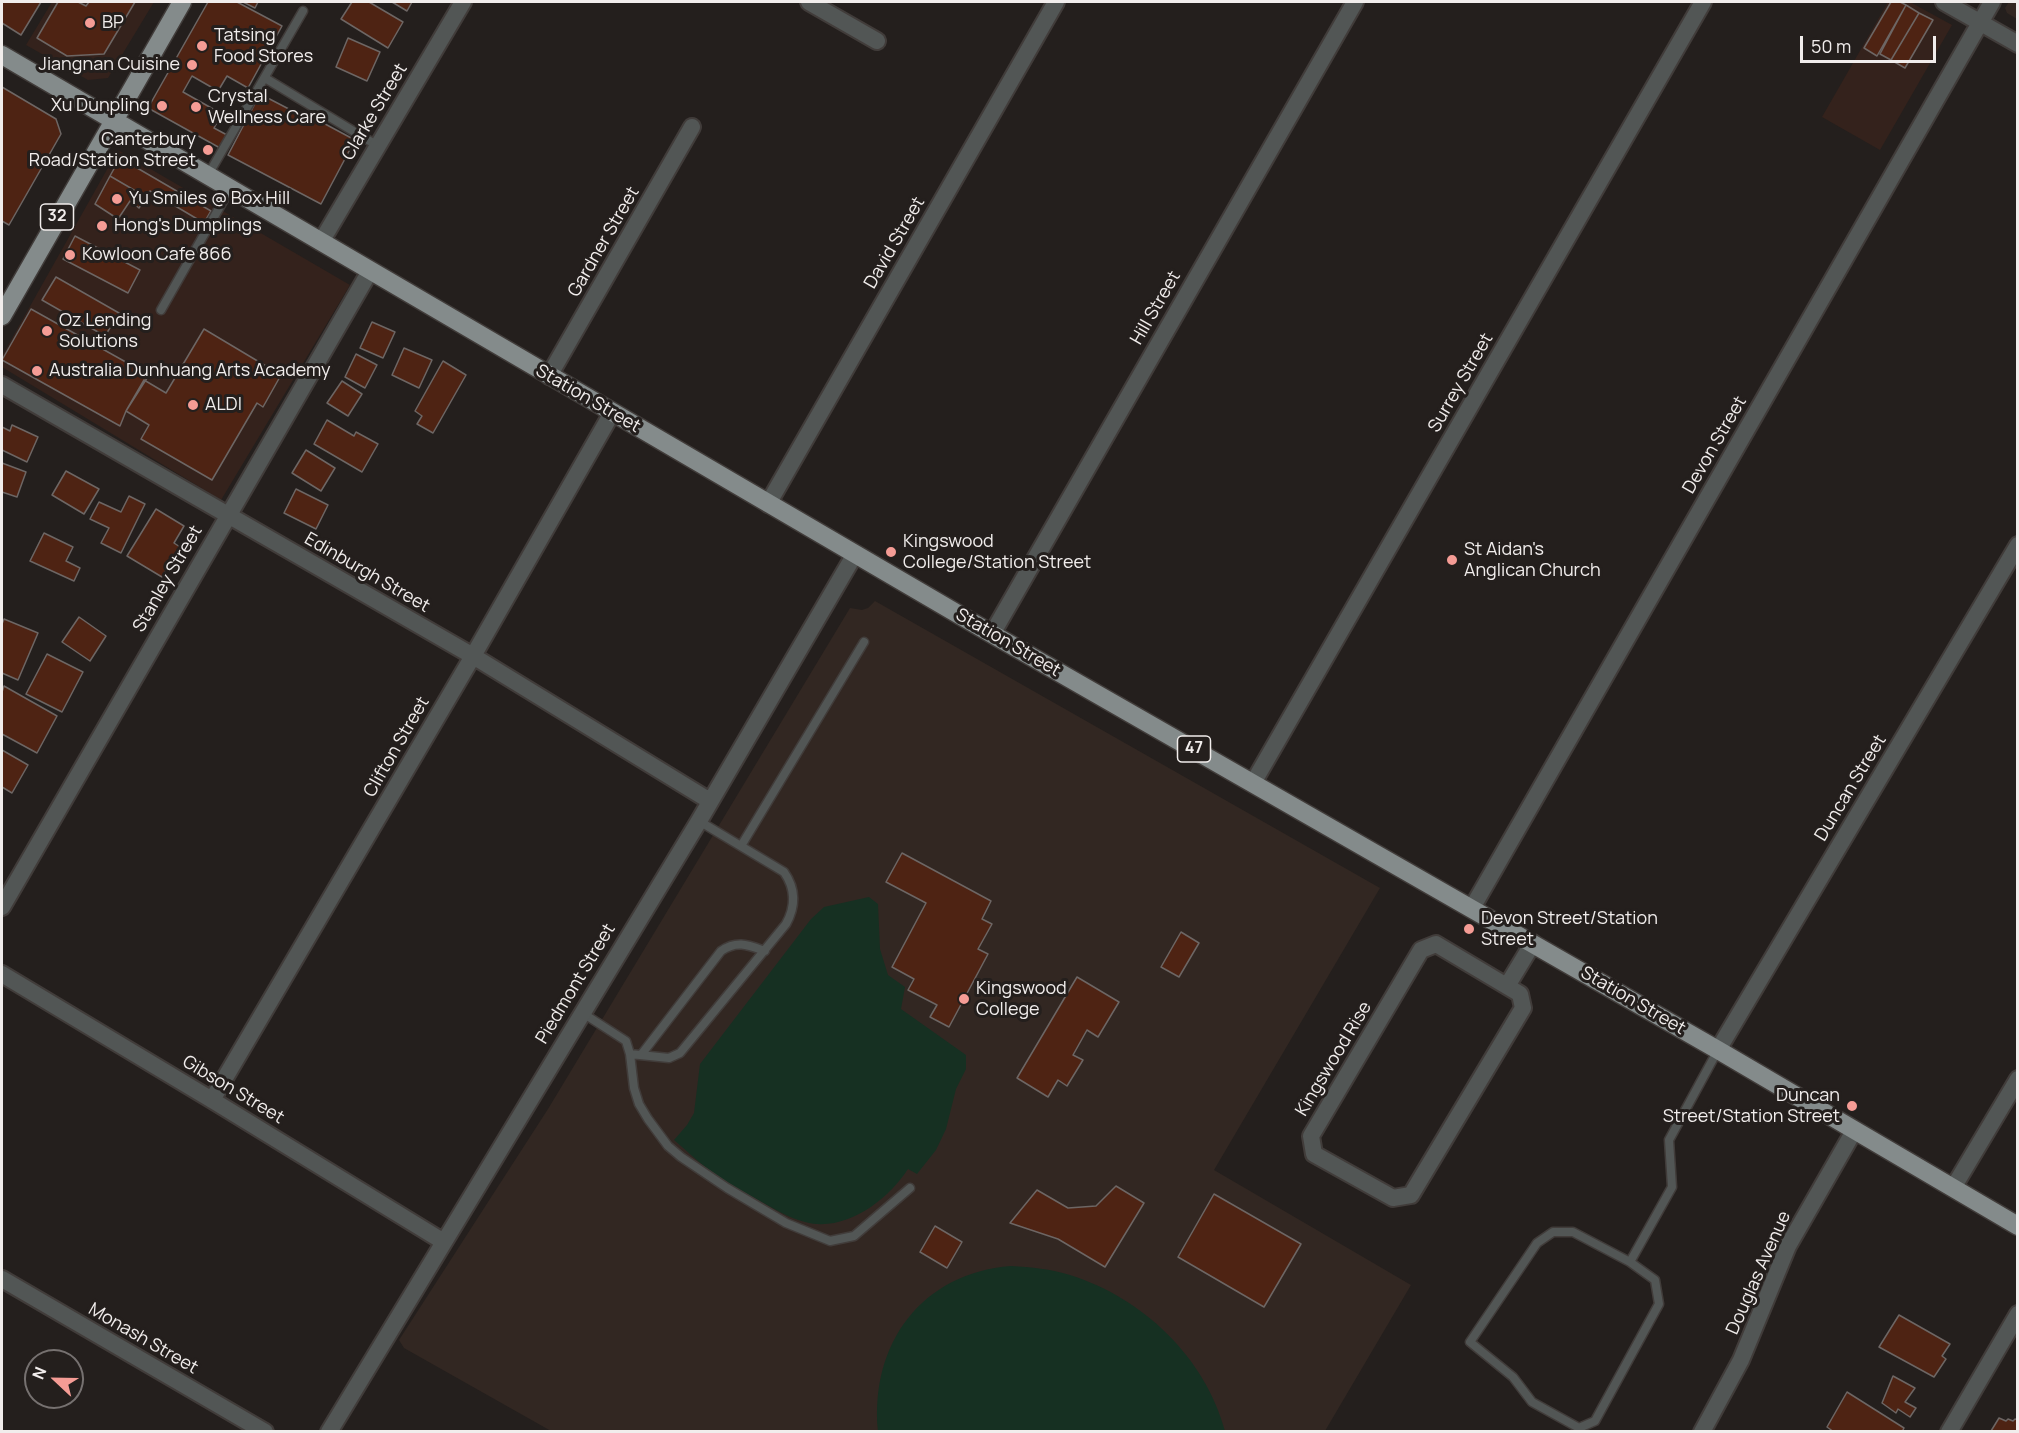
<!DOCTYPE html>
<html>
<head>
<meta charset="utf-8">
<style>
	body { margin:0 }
	#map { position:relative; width:2019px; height:1433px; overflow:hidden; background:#241f1d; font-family:Manrope,sans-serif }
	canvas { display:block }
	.frame { position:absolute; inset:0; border:3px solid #f1edec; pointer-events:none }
	.north { position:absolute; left:24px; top:1349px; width:60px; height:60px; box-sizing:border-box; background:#241f1d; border:2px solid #767170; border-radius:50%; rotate:292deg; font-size:16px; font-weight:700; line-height:24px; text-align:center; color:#f1edec }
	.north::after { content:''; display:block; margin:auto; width:21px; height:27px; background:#f59c95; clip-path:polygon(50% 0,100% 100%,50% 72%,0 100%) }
	.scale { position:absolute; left:1800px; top:36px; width:136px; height:27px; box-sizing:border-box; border:3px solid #f1edec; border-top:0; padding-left:8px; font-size:18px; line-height:21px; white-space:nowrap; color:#f1edec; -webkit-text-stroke:4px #241f1d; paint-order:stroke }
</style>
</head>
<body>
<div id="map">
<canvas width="2019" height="1433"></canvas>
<div class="frame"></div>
<div class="north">N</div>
<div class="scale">50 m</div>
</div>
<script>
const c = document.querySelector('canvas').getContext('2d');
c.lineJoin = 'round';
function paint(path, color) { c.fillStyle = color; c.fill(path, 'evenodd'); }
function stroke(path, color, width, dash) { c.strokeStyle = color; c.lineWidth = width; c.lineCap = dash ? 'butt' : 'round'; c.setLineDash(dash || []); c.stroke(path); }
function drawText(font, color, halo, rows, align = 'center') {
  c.font = font + ' Manrope,sans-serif'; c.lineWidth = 6; c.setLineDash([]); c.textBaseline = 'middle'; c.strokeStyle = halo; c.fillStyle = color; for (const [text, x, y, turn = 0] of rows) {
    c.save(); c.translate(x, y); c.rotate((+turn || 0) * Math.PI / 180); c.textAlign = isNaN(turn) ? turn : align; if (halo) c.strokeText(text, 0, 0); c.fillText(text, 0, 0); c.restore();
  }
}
paint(new Path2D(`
	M 52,2 L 154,2 L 108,78 L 88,80 L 26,45 Z
	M 1888,2 L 1910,2 L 1952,25 L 1880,150 L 1822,117 Z
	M 118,150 L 350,285 L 221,500 L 2,367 L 2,356 Z`), '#34221c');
paint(new Path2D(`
	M 2009,2 L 2017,2 L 2017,19 L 2007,13 L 2005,8 Z
	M 875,601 L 1380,888 L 1214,1170 L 1411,1285 L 1325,1431 L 551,1431 L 404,1348 L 399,1340 L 548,1109 L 850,608 L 862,610 L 868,608 Z`), '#322722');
paint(new Path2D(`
	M 869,897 L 878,904 L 880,949 L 888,975 L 905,987 L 901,1009 L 966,1055 L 966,1069 L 956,1089 L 946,1129 L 936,1150 L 917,1174 L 908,1169 C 888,1200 845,1233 805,1222 C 789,1218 774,1209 760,1201 C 748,1194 736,1188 724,1180 C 706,1169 690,1154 674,1140 L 687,1125 L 694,1113 L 700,1064 L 811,919 L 824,907 Z
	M 1011,1266 C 1031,1267 1051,1269 1070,1275 C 1143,1298 1205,1357 1225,1431 L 878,1431 C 870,1343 922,1273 1011,1266 Z`), '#163022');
const building = new Path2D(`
	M 2,2 L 41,2 L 21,35 L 2,23 Z
	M 58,2 L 78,2 L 86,6 L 89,2 L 135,2 L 104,54 L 67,56 L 37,38 Z
	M 208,2 L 237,2 L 282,26 L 248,88 L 227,76 L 218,91 L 192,76 L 183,92 L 222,114 L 214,128 L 227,135 L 220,148 L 148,108 Z
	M 243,2 L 258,2 L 255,8 Z
	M 352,2 L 369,2 L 403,22 L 388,48 L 341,19 Z
	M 392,2 L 412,2 L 407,11 Z
	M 1891,2 L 1900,2 L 1906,5 L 1877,56 L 1864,48 Z
	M 1906,5 L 1919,13 L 1891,60 L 1880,54 Z
	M 1919,13 L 1933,20 L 1905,68 L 1891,60 Z
	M 348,38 L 380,52 L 367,81 L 336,67 Z
	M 2,87 L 56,119 L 61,134 L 9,225 L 2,221 Z
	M 260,94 L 310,120 L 312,117 L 355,140 L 321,204 L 228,155 Z
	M 120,158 L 211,211 L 204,223 L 150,191 L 146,197 L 110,176 Z
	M 110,176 L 146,197 L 139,208 L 130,201 L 118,219 L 95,204 Z
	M 75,236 L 140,270 L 128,293 L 63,259 Z
	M 56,277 L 119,313 L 105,336 L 42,300 Z
	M 31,309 L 149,375 L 126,411 L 120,426 L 2,360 Z
	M 372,322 L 395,332 L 383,358 L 360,348 Z
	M 204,329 L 281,375 L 263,407 L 257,403 L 212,480 L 141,439 L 149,425 L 126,411 L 144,380 L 166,393 Z
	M 404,348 L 432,360 L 419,388 L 392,375 Z
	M 356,354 L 377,365 L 365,388 L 345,377 Z
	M 443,361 L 466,375 L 433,433 L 417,424 L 422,416 L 415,411 Z
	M 342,381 L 362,394 L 348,416 L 327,403 Z
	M 327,420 L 354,436 L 356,432 L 378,444 L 362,472 L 314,444 Z
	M 12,425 L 38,437 L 27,462 L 2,450 L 2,427 L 10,431 Z
	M 306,450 L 335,468 L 321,491 L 292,473 Z
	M 2,463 L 26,472 L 17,497 L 2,492 Z
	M 66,471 L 99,489 L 84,514 L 52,495 Z
	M 296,489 L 328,505 L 316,529 L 284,513 Z
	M 129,496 L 145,504 L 121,553 L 101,543 L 109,528 L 90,519 L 99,502 L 121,512 Z
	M 156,509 L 184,526 L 174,543 L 180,547 L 162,577 L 127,556 Z
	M 44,533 L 73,547 L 66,561 L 80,568 L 74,581 L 30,561 Z
	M 79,617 L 106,636 L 90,661 L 62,642 Z
	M 4,619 L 38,633 L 18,680 L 2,673 L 2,624 Z
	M 47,654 L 83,672 L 62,712 L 26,694 Z
	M 4,686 L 57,716 L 37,753 L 2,734 L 2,692 Z
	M 2,750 L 28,765 L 12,793 L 2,787 Z
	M 902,853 L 991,901 L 982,919 L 992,924 L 978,949 L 988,954 L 949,1027 L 930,1017 L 937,1005 L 908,990 L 914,979 L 892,967 L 926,903 L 886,882 Z
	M 1181,932 L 1199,943 L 1179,977 L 1161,967 Z
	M 1077,977 L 1119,1002 L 1098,1037 L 1087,1030 L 1073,1055 L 1083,1060 L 1067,1086 L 1058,1080 L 1048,1097 L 1017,1078 Z
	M 1116,1186 L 1144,1203 L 1105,1267 L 1058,1239 L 1010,1223 L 1037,1190 L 1068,1208 L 1096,1206 Z
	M 1214,1194 L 1301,1244 L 1264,1307 L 1178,1257 Z
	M 935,1226 L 962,1242 L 947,1268 L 920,1252 Z
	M 1899,1315 L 1950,1344 L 1942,1356 L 1946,1359 L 1934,1377 L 1879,1347 Z
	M 1893,1376 L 1915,1388 L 1905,1402 L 1916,1408 L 1910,1417 L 1898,1409 L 1896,1413 L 1882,1403 Z
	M 1847,1392 L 1904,1428 L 1902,1432 L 1834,1432 L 1827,1427 Z
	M 1999,1418 L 2006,1421 L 2008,1419 L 2013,1421 L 2015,1419 L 2018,1420 L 2018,1432 L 1991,1431 Z`);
paint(building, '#4e2313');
stroke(building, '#6d6664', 1.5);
const service = new Path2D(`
	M 265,78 L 378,146
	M 208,175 L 303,11
	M 161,310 L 230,189
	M 741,846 L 864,642
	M 581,1012 L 626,1041 L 630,1054 L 634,1088 L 639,1104 L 648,1119 L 668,1146 L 681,1157 L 727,1188 L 786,1223 L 830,1241 L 854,1236 L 910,1188
	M 630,1054 L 669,1058 L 680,1053 L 786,924 C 796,906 796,889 784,872 L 699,821
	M 641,1055 L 721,951 C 737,940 748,945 765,951
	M 1553,1232 L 1573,1232 L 1630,1262 L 1655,1280 L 1659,1304 L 1595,1421 L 1579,1428 L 1532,1402 L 1513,1377 L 1470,1342 L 1537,1243 Z
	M 1630,1262 L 1672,1187 L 1669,1140 L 1718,1050`);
const minor = new Path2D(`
	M 809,2 L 877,41
	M 1944,2 L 2018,44
	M 321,242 L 463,2
	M 549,376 L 692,127
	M 2,385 L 473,656 L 710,801
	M 768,504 L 1056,2
	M 992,634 L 1355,2
	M 1253,783 L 1703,2
	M 2,907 L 370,271
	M 1472,908 L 1992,2
	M 1436,944 L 1520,994 L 1523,1008 L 1411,1195 L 1393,1198 L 1314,1154 L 1311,1136 L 1421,950 Z
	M 2,974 L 212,1100 L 444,1242
	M 1507,986 L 1533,943
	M 1718,1050 L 2018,545
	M 212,1100 L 473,656 L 612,413
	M 1953,1188 L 2018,1079
	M 2,1279 L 265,1432
	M 329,1432 L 699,821 L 855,554
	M 1702,1432 L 1741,1360 L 1788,1246 L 1854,1131
	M 1949,1432 L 2018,1314`);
const primary = new Path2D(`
	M 2,55 L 992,634 L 1718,1050 L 2018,1226
	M 2,316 L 182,2`);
stroke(service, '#413c3a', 11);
stroke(minor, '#413c3a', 20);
stroke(primary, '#413c3a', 21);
stroke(service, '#525655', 8);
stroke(minor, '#525655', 16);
stroke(primary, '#848b8b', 18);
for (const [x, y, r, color] of [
	[90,23,6,"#f59c95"],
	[202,46,6,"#f59c95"],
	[192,65,6,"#f59c95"],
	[162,106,6,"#f59c95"],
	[196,107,6,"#f59c95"],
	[208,150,6,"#f59c95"],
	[117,199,6,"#f59c95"],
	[102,226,6,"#f59c95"],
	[70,255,6,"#f59c95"],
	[47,331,6,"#f59c95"],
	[37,371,6,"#f59c95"],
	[193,405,6,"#f59c95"],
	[891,552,6,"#f59c95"],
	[1452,560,6,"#f59c95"],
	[1469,929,6,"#f59c95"],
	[964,999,6,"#f59c95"],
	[1852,1106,6,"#f59c95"]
]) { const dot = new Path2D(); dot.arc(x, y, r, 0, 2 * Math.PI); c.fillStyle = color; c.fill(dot); stroke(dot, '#241f1d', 2); }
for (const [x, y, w] of [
	[57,217,33],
	[1194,749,33]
]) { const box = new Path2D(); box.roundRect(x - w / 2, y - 13, w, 26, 4.5); c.fillStyle = '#241f1d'; c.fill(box); stroke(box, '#f1edec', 1.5); }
drawText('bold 16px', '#f1edec', null, [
	["32",57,217],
	["47",1194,749]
]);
drawText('18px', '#f1edec', '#241f1d', [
	["BP",102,23],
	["Tatsing",214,36],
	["Food Stores",214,57],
	["Jiangnan Cuisine",180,65,"right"],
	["Crystal",208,97],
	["Wellness Care",208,118],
	["Xu Dunpling",150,106,"right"],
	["Canterbury",196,140,"right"],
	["Road/Station Street",196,161,"right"],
	["Yu Smiles @ Box Hill",129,199],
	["Hong's Dumplings",114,226],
	["Kowloon Cafe 866",82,255],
	["Oz Lending",59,321],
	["Solutions",59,342],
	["Australia Dunhuang Arts Academy",49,371],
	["ALDI",205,405],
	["Kingswood",903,542],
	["College/Station Street",903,563],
	["St Aidan's",1464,550],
	["Anglican Church",1464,571],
	["Devon Street/Station",1481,919],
	["Street",1481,940],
	["Kingswood",976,989],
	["College",976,1010],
	["Duncan",1840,1096,"right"],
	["Street/Station Street",1840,1117,"right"]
], 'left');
drawText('18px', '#f1edec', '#241f1d', [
	["Clarke Street",375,112,-59],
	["Gardner Street",604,242,-60],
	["David Street",895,243,-60],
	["Hill Street",1156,308,-60],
	["Surrey Street",1461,383,-60],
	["Station Street",588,399,30],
	["Devon Street",1715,445,-60],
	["Edinburgh Street",367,573,30],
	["Stanley Street",168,579,-60],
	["Station Street",1008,643,30],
	["Clifton Street",397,747,-60],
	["Duncan Street",1851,788,-59],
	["Piedmont Street",576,984,-59],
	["Station Street",1633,1001,30],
	["Kingswood Rise",1334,1059,-59],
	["Gibson Street",233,1090,31],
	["Douglas Avenue",1759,1273,-66],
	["Monash Street",143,1339,30]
]);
</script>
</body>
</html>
